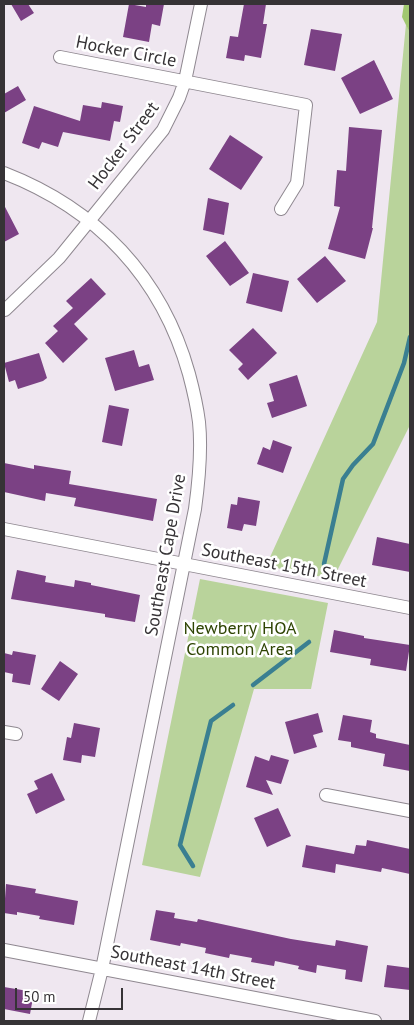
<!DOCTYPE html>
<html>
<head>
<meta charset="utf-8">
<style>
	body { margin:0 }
	#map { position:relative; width:414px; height:1025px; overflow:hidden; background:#efe7f0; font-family:"PT Sans",sans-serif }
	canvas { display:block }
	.frame { position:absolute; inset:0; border:5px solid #363336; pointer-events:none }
	.scale { position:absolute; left:15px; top:988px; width:108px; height:22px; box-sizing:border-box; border:2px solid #363336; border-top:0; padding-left:6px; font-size:15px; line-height:18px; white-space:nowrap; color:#363336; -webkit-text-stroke:4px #fff; paint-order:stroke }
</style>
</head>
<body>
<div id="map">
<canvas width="414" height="1025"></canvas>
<div class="frame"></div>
<div class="scale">50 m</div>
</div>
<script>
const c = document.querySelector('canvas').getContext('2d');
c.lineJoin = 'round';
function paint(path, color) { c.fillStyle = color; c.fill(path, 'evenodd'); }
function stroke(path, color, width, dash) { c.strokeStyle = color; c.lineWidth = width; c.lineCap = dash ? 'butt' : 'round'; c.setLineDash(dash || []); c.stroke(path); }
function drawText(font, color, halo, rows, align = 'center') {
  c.font = font + ' "PT Sans",sans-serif'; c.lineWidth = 5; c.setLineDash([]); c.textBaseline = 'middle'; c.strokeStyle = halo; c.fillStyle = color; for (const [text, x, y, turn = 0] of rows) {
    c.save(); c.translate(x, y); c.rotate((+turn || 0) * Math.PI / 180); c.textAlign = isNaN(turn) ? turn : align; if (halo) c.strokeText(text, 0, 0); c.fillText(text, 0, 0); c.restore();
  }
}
paint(new Path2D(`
	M 406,24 L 410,33 L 410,425 L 333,579 L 266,566 L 377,322 Z
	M 200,579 L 328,603 L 311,689 L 254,689 L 200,877 L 142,865 Z`), '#b9d39b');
paint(new Path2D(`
	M 404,4 L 410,4 L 410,33 L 402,17 Z`), '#a1c770');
stroke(new Path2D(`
	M 324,564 L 343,479 L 353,465 L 373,444 L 404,363 L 410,337
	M 253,685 L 309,642
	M 193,866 L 180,845 L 211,721 L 233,705`), '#3a7f91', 4.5);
paint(new Path2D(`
	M 11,4 L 28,4 L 34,13 L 21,21 Z
	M 129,4 L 146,7 L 146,4 L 164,4 L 160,26 L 152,24 L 149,42 L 123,37 Z
	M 244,4 L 266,4 L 263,24 L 267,24 L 261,58 L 245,55 L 244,61 L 226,58 L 230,36 L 238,37 Z
	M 311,29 L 342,34 L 335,71 L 304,65 Z
	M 374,60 L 393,99 L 360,114 L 341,78 Z
	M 18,86 L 26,100 L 4,113 L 4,94 Z
	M 102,102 L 123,106 L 120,122 L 114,121 L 110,141 L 63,132 L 58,147 L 42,142 L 39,149 L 22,143 L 34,106 L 80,121 L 83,105 L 101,108 Z
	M 349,127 L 382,130 L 372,228 L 373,228 L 365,259 L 328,249 L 340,207 L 334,206 L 337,170 L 346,171 Z
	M 230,135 L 263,157 L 241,190 L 209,169 Z
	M 208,198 L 229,203 L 224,235 L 203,230 Z
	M 4,205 L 19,234 L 4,242 Z
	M 225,241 L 249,273 L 230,286 L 206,256 Z
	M 325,256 L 346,281 L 317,303 L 297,279 Z
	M 253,273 L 289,281 L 282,312 L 246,303 Z
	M 91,278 L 106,294 L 74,324 L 88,339 L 63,363 L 45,343 L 58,331 L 53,326 L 73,308 L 66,301 Z
	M 253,328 L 277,353 L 248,380 L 238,369 L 243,364 L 229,350 Z
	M 134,350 L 139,367 L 149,364 L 154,380 L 115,391 L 105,358 Z
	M 39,353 L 47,378 L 43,381 L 18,389 L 15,380 L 9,382 L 4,363 Z
	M 297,375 L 307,406 L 272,418 L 267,403 L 274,401 L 269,384 Z
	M 109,405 L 129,409 L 122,446 L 102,442 Z
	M 273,440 L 292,447 L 283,473 L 257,464 L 263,447 L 270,450 Z
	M 4,463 L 34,469 L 34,465 L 71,471 L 69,484 L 157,499 L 153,521 L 74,506 L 76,498 L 46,493 L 45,501 L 4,492 Z
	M 238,497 L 260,501 L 256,526 L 244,524 L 242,531 L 227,528 L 231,504 L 237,505 Z
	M 377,537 L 410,544 L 410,572 L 372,565 Z
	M 17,570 L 46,576 L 45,582 L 74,587 L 75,580 L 91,583 L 91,585 L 140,595 L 135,622 L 105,617 L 105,614 L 11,599 Z
	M 334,630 L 364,636 L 364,638 L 410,645 L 406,671 L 370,665 L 371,659 L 330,652 Z
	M 13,651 L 36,655 L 30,685 L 12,682 L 13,674 L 4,672 L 4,653 L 12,655 Z
	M 60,661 L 78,674 L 59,701 L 41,689 Z
	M 318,713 L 323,732 L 313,735 L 317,747 L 294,754 L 285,722 Z
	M 343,715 L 372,720 L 370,732 L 376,734 L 376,738 L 410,745 L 410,771 L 383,766 L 385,754 L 351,747 L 351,742 L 338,740 Z
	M 74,723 L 100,728 L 95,757 L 82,755 L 81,763 L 63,760 L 67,737 L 71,738 Z
	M 271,755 L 289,760 L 281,784 L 266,780 L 273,795 L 246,787 L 255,756 L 269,761 Z
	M 52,773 L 65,800 L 36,814 L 27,794 L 38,789 L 34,781 Z
	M 278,808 L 291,836 L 267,847 L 254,818 Z
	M 367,840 L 410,849 L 410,874 L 382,868 L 381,872 L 336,864 L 335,873 L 302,867 L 306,845 L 354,854 L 356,845 L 366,846 Z
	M 6,884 L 36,889 L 35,893 L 78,901 L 74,925 L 39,919 L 40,916 L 17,912 L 17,915 L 4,913 Z
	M 156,910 L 175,913 L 174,918 L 197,922 L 198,919 L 291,939 L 335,946 L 336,940 L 368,946 L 362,982 L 345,979 L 346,970 L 317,965 L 316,973 L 298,969 L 299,966 L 275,961 L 274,966 L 251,962 L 252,958 L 230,954 L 229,958 L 205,953 L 206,948 L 181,943 L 180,946 L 150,940 Z
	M 387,965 L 410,968 L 410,990 L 384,987 Z
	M 4,987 L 34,992 L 30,1014 L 4,1009 Z`), '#7b4184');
const minor = new Path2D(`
	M 60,57 L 306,105 L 297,183 L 281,209
	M 4,173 C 97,209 162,277 189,374 C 193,389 197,406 199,422 C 202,451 199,480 195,509 L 102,969 L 89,1021
	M 5,310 L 59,258 L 163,130 L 179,98 L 185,81 L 201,4
	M 4,529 L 410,608
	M 4,732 L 16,734
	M 326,795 L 410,811
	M 4,950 L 375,1021`);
stroke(minor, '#8f8890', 14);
stroke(minor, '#fff', 12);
drawText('18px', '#363336', '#fff', [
	["Hocker Circle",126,52,11],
	["Hocker Street",124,146,-53],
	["Southeast Cape Drive",166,555,-80],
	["Southeast 15th Street",284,566,11],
	["Southeast 14th Street",193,968,11]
]);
drawText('18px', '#2e4403', '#fff', [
	["Newberry HOA",240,629],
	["Common Area",240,650]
]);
</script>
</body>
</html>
